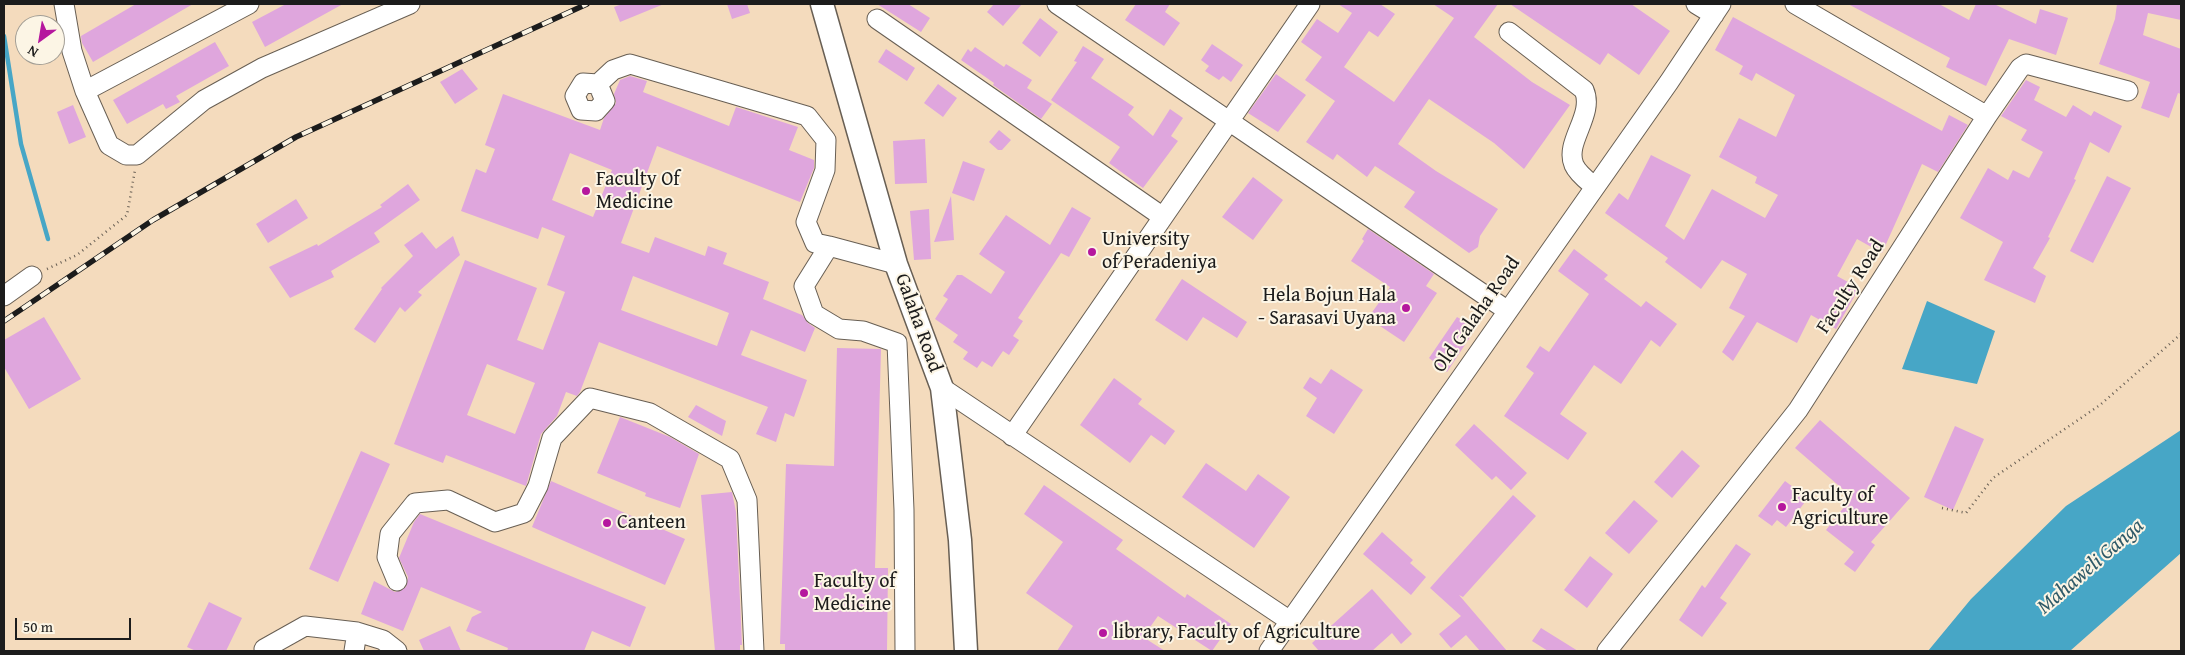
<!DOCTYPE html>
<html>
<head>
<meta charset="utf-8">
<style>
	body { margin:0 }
	#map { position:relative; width:2185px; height:655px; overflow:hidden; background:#f4dbbd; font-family:"Gentium Book Plus",serif }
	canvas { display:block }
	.frame { position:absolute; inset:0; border:5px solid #1c1c1c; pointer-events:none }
	.north { position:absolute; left:15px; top:15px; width:50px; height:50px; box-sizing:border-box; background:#fcf5e5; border:1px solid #a29e95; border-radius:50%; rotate:212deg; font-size:14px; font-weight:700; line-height:20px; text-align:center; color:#1c1c1c }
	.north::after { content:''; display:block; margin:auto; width:18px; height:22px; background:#b5179e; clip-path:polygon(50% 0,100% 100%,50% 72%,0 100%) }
	.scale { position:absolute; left:15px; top:618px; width:116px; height:22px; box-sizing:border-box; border:2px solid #1c1c1c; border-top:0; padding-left:6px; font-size:15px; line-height:18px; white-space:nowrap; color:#1c1c1c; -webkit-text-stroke:4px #fcf5e5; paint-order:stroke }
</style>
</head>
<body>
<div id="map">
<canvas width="2185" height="655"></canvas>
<div class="frame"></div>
<div class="north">N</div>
<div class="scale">50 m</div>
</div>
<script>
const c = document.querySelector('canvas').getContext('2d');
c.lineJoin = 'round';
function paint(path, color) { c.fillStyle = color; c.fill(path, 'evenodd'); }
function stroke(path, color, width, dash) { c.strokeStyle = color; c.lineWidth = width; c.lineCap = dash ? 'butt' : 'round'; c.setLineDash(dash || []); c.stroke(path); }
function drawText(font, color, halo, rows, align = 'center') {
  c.font = font + ' "Gentium Book Plus",serif'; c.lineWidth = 4; c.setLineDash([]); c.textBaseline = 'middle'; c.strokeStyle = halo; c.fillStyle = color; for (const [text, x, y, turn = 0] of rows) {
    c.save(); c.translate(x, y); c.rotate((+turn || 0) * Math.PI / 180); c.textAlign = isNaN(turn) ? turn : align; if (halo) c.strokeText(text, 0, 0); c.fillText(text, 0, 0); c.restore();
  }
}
paint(new Path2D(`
	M 1927,301 L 1995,331 L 1977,384 L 1902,369 Z
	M 2181,430 L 2181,553 L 2070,651 L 1928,651 L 1971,599 L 2066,506 Z`), '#47a6c6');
stroke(new Path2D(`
	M 4,36 L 21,144 L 48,239`), '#47a6c6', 4.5);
paint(new Path2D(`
	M 136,4 L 193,4 L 93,62 L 82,43 L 81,36 Z
	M 286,4 L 343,4 L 265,47 L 252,22 Z
	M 622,4 L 664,4 L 620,22 L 614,7 Z
	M 727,4 L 747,4 L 750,13 L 732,19 Z
	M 877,4 L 908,4 L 930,18 L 921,32 Z
	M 994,4 L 1022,4 L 1003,26 L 987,12 Z
	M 1136,4 L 1170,4 L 1165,12 L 1180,23 L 1164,46 L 1125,20 Z
	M 1338,4 L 1380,4 L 1395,14 L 1378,37 L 1369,31 L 1344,67 L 1394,102 L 1454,18 L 1433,4 L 1498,4 L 1474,37 L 1532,82 L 1570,105 L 1524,169 L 1494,143 L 1429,99 L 1398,144 L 1436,171 L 1498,209 L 1480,236 L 1478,247 L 1469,253 L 1404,207 L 1415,192 L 1375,166 L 1367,177 L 1337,154 L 1333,160 L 1306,142 L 1335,101 L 1305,80 L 1322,57 L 1301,42 L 1317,19 L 1338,33 L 1352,13 Z
	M 1510,4 L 1631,4 L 1670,31 L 1639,75 L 1608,53 L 1600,65 Z
	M 1848,4 L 1939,4 L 1969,20 L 1976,4 L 1994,4 L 2036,24 L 2040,9 L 2068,18 L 2056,55 L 2009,39 L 1986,86 L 1946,67 L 1950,58 Z
	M 2117,4 L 2181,4 L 2181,20 L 2148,13 L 2143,35 L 2181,49 L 2181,94 L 2178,93 L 2169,118 L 2141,108 L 2150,82 L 2099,64 L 2115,19 Z
	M 1733,17 L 1942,131 L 1949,115 L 1968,125 L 1938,172 L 1922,164 L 1882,253 L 1857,239 L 1837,276 L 1859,288 L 1836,329 L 1811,315 L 1797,343 L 1757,322 L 1733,361 L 1722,352 L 1745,316 L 1729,308 L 1747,274 L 1722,260 L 1701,289 L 1665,262 L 1668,258 L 1605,213 L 1619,193 L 1628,200 L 1651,155 L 1691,175 L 1665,226 L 1684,240 L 1712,189 L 1765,218 L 1778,195 L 1755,183 L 1757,177 L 1719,157 L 1739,118 L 1776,137 L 1795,95 L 1756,73 L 1752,81 L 1739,74 L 1743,66 L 1715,50 Z
	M 1040,18 L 1058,32 L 1040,57 L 1022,43 Z
	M 215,42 L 229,66 L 176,96 L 180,102 L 166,109 L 163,104 L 127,124 L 113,100 Z
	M 1212,44 L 1243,65 L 1231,82 L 1223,76 L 1219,80 L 1205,71 L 1209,66 L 1201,60 Z
	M 1083,46 L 1104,59 L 1091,78 L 1134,107 L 1128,115 L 1153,136 L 1170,109 L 1183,118 L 1171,136 L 1178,141 L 1143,188 L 1109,163 L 1120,147 L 1051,100 L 1077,62 L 1074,61 Z
	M 975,47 L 1004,67 L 1006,64 L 1032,80 L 1027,88 L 1052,104 L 1041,119 L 993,85 L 994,83 L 961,60 L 968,49 L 971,52 Z
	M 886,49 L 915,68 L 907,81 L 878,62 Z
	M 462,69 L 478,89 L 455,104 L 440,82 Z
	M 1276,74 L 1306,95 L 1278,132 L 1248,113 Z
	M 630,76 L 647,81 L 643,92 L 729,126 L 736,107 L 798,127 L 789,150 L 814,160 L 814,168 L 800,202 L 657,146 L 621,243 L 649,253 L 655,237 L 705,256 L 708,246 L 727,253 L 723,264 L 769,282 L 763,299 L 802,315 L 808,323 L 815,328 L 805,352 L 751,330 L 741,355 L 807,380 L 794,417 L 785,413 L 776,442 L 756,434 L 768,407 L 599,342 L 580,392 L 577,396 L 566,392 L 557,416 L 541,434 L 526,486 L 446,455 L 443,463 L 394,444 L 465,260 L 537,288 L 517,340 L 543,350 L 565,292 L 547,285 L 565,236 L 542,227 L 538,239 L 461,211 L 476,169 L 486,173 L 495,149 L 485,145 L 503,94 L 600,130 L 604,118 L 616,103 L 614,94 L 620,80 ZM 570,153 L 612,170 L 593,217 L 552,200 ZM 633,276 L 729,313 L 717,346 L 621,310 ZM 487,364 L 535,383 L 515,434 L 467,415 Z
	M 2026,80 L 2040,87 L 2034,100 L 2066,117 L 2073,105 L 2091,116 L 2094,111 L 2122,126 L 2109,153 L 2090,142 L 2074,179 L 2076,180 L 2048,237 L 2050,238 L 2033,268 L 2046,276 L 2035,303 L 1984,280 L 2003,242 L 1960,218 L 1988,168 L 2008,180 L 2013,170 L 2029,178 L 2043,152 L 2021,140 L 2027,130 L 2001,116 Z
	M 938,84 L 957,98 L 943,117 L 924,103 Z
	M 73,105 L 86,137 L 69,144 L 57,112 Z
	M 999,130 L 1011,140 L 1002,150 L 998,150 L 989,142 Z
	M 925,139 L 927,183 L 895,184 L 893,141 Z
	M 963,161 L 985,169 L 974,201 L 952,193 Z
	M 2107,176 L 2131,188 L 2093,263 L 2070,251 Z
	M 1253,177 L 1283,200 L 1253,240 L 1222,217 Z
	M 408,184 L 420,200 L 374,233 L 380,242 L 331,271 L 334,277 L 290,298 L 269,267 L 317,244 L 318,246 L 382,207 L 380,205 Z
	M 951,196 L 954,240 L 934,242 Z
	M 296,199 L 308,218 L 268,243 L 256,224 Z
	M 1072,207 L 1091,218 L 1069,257 L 1061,253 L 1018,318 L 1023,321 L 1013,336 L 1019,340 L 1009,355 L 1003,351 L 992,367 L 982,361 L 977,368 L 963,359 L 968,352 L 953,342 L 958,335 L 935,319 L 948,299 L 943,296 L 957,275 L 962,275 L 991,294 L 1005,272 L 979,254 L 1006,215 L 1050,245 Z
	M 929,209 L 931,259 L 914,260 L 910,211 Z
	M 1368,229 L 1434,274 L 1426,286 L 1437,293 L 1404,342 L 1368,318 L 1390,287 L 1351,261 L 1364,241 L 1362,239 Z
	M 422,232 L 436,249 L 453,236 L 460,255 L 418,292 L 422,295 L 405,312 L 400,307 L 375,343 L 354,329 L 382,289 L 381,288 L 413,256 L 404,245 Z
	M 1574,249 L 1608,275 L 1604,279 L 1641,307 L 1646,301 L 1677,324 L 1660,347 L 1651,340 L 1621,384 L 1594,365 L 1560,414 L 1587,433 L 1568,460 L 1504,416 L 1534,373 L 1526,367 L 1540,346 L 1549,352 L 1589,294 L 1558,271 Z
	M 1182,279 L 1247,322 L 1237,338 L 1203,317 L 1187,341 L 1155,320 Z
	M 44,317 L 81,379 L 29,409 L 4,367 L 4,340 Z
	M 1457,317 L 1476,328 L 1447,372 L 1429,358 Z
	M 837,348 L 881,349 L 875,568 L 888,568 L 887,651 L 785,651 L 785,644 L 780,644 L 786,464 L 834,466 Z
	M 1331,369 L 1363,390 L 1334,434 L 1306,416 L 1317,398 L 1303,388 L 1310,377 L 1321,384 Z
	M 1114,378 L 1142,399 L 1138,404 L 1175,431 L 1165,445 L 1151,435 L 1130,463 L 1080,425 Z
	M 696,405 L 726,421 L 722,436 L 688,417 Z
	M 620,417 L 670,437 L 699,454 L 680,508 L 645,496 L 646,493 L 597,473 Z
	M 1820,420 L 1910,498 L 1871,542 L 1875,545 L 1855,572 L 1844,564 L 1854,552 L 1826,530 L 1852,497 L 1795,448 Z
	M 1474,424 L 1527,473 L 1511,490 L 1496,476 L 1492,480 L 1455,445 Z
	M 1955,426 L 1984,439 L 1953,510 L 1924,497 Z
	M 1682,450 L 1700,466 L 1672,498 L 1654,482 Z
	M 361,451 L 390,464 L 338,582 L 309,569 Z
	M 1206,463 L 1246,491 L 1258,474 L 1290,497 L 1254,548 L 1182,497 Z
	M 551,481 L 685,539 L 665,585 L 532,527 Z
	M 1785,481 L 1808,498 L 1786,527 L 1777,520 L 1772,526 L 1758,516 Z
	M 1044,485 L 1123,540 L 1116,549 L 1185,598 L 1187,594 L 1231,624 L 1212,651 L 1158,616 L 1143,637 L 1165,651 L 1057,651 L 1073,626 L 1026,593 L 1063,542 L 1024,514 Z
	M 732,492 L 736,512 L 742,645 L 740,645 L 740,651 L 715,651 L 701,495 Z
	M 1513,495 L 1536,516 L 1463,597 L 1459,595 L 1507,651 L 1480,651 L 1466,635 L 1451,648 L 1439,634 L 1461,616 L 1430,588 Z
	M 1634,500 L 1658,521 L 1629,554 L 1605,533 Z
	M 420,514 L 646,607 L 630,647 L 592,631 L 584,651 L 507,651 L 508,648 L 466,631 L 472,617 L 482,612 L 421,587 L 403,631 L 361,614 L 374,581 L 395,592 L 406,587 L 408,577 L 399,558 L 414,522 Z
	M 1382,532 L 1413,560 L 1410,563 L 1426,577 L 1411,595 L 1363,554 Z
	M 1736,544 L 1751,554 L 1720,598 L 1727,603 L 1702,637 L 1679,620 L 1702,585 L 1705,588 Z
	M 1590,556 L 1613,574 L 1587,608 L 1564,590 Z
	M 1372,589 L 1412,634 L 1401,644 L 1392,633 L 1372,651 L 1319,651 L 1312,643 Z
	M 209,602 L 242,618 L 226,651 L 196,651 L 187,647 Z
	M 450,626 L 461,651 L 424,651 L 419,640 Z
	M 1541,628 L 1578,651 L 1548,651 L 1532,641 Z`), '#dfa6dd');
const minor = new Path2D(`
	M 64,4 L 72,51 L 85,91 L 109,145 L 126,155 L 137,155 L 204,100 L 262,68 L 410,4
	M 1057,4 L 1508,311
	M 1696,4 L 1714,15
	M 877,19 L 1163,217
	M 1509,32 L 1584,90 C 1595,115 1564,142 1574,165 C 1578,174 1588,181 1595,187
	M 583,83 L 598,84 L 605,101 L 596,111 L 581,110 L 575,96 Z
	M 598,84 L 613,70 L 630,64 L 807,116 L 826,140 L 825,170 L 806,222 L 815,243 L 829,246
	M 85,91 L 249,4
	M 1987,116 L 2020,68 L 2026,64 L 2128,91
	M 896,264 L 829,246 L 804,286 L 814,314 L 839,329 L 863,331 L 897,343 L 904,510 L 905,651
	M 4,296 L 32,276
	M 942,388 L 1290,621
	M 1012,436 L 1310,4
	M 397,581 L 387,557 L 390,534 L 415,503 L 448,500 L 495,522 L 524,513 L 538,486 L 552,438 L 590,398 L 650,413 L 730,459 L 747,500 L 754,651
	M 265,651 L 264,649 L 305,626 L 357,632 L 383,640 L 397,651
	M 354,651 L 357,632
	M 1269,651 L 1669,82 L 1721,4
	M 1607,651 L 1798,410 L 1987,116 L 1795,4`);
const major = new Path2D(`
	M 822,4 L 896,264 L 942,388 L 960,540 L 966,651`);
stroke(minor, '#685f54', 21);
stroke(major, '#685f54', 25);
stroke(new Path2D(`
	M 47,269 L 77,255 L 127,215 L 135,170
	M 1942,508 L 1966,513 L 1993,478 L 2100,405 L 2181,334`), '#685f54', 2.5, [1, 4]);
stroke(minor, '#fff', 19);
stroke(major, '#fff', 22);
const rail = new Path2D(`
	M 4,321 L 153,220 L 296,137 L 587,4`);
stroke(rail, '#1c1c1c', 5.5);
stroke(rail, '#fcf5e5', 4, [11]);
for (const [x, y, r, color] of [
	[586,191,5,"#b5179e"],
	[1092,252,5,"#b5179e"],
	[1406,308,5,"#b5179e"],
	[1782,507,5,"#b5179e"],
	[607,523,5,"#b5179e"],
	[804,593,5,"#b5179e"],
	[1103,633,5,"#b5179e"]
]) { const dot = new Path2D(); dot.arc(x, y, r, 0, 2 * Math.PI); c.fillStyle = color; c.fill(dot); stroke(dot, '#fcf5e5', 2); }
drawText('20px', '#1c1c1c', '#fcf5e5', [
	["Faculty Of",596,180],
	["Medicine",596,203],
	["University",1102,240],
	["of Peradeniya",1102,263],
	["Hela Bojun Hala",1396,296,"right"],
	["- Sarasavi Uyana",1396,319,"right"],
	["Faculty of",1792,496],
	["Agriculture",1792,519],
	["Canteen",617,523],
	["Faculty of",814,582],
	["Medicine",814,605],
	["library, Faculty of Agriculture",1113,633]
], 'left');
drawText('20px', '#1c1c1c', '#fcf5e5', [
	["Faculty Road",1851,287,-57],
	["Old Galaha Road",1477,315,-55],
	["Galaha Road",918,323,70]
]);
drawText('italic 21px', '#2f5a68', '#fcf5e5', [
	["Mahaweli Ganga",2091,567,-41]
]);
</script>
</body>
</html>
